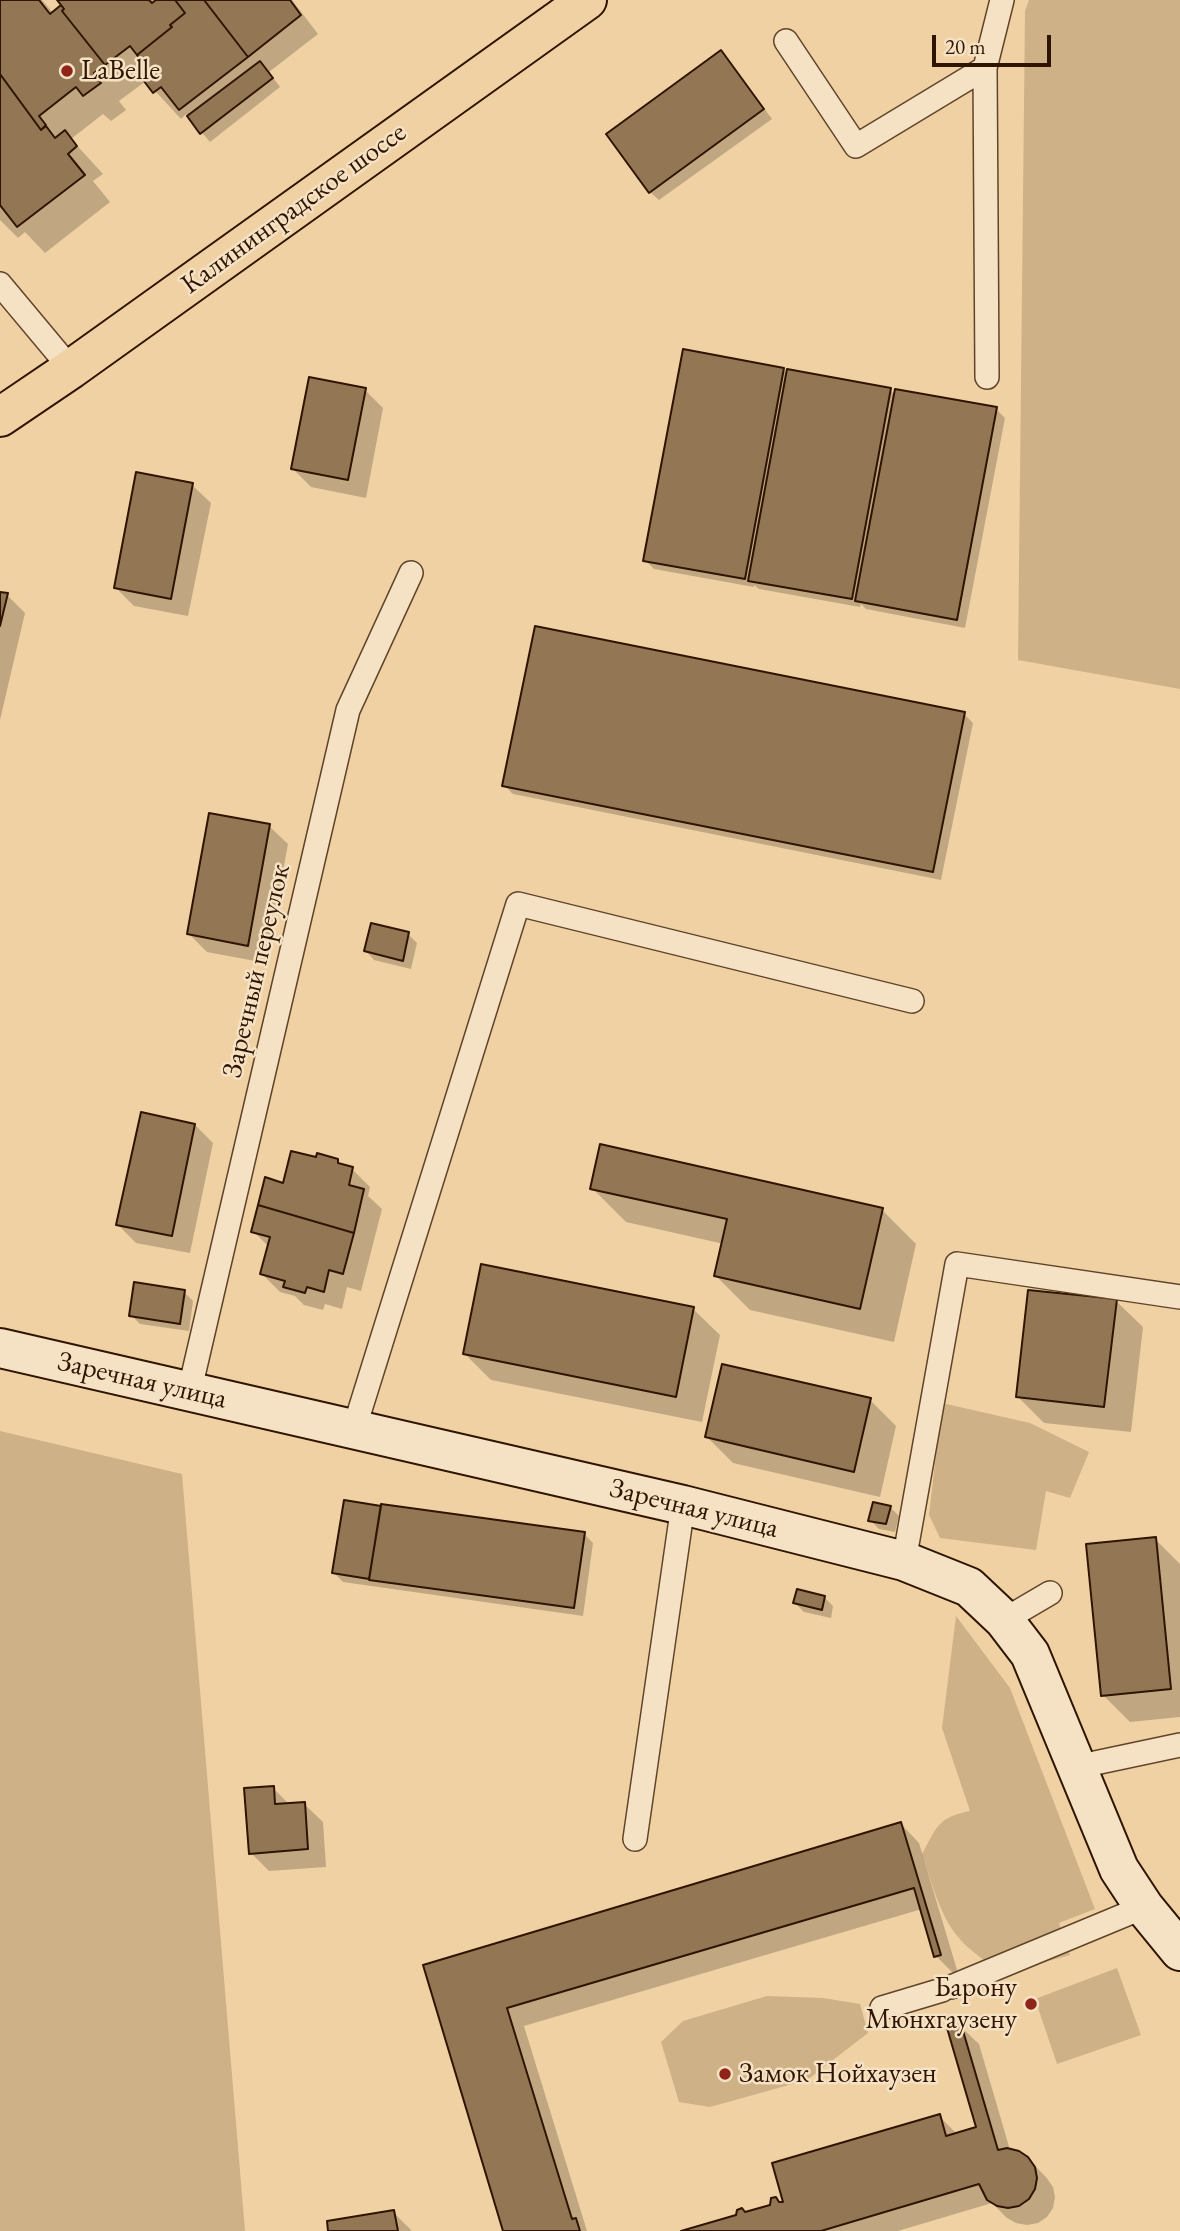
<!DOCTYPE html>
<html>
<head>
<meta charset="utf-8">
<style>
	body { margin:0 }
	#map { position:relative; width:1180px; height:2231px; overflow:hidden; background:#f0d1a3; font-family:"EB Garamond",serif }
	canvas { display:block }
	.scale { position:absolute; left:932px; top:35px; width:119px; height:32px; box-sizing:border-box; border:4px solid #2f1500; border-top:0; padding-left:9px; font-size:21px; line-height:24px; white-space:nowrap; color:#2f1500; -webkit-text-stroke:5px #f5e1c3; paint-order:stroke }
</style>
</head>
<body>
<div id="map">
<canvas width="1180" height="2231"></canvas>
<div class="scale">20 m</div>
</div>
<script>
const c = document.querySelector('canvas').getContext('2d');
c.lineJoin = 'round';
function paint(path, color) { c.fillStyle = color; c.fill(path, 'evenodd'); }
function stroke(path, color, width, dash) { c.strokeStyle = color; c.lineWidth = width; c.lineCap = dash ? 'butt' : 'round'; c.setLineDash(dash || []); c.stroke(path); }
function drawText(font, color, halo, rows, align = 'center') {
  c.font = font + ' "EB Garamond",serif'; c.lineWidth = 5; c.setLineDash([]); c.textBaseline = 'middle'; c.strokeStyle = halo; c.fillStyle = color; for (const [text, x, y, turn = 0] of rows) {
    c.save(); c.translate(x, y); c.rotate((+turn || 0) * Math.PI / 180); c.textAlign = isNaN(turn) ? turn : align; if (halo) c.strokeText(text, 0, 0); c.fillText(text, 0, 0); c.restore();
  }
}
paint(new Path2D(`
	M 1029,0 L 1180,0 L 1180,689 L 1018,660 L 1025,11 Z
	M 942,1403 L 1030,1423 L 1089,1452 L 1070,1498 L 1046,1491 L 1036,1550 L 940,1538 L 929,1515 Z
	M 0,1431 L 182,1474 L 245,2231 L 0,2231 Z
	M 956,1616 L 1010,1688 L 1095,1909 L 1059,1923 L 1070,1955 L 1006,1973 C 946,1941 942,1914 922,1854 C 937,1827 938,1817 970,1811 L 942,1728 Z
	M 1117,1968 L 1141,2035 L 1057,2064 L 1035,1999 Z
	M 767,1996 L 823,1998 L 860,2004 L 868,2033 L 807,2080 L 710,2107 L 679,2102 L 661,2042 L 683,2021 Z`), '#cfb187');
paint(new Path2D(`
	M 0,0 L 42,0 L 54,14 L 64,6 L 59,0 L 292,0 L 318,34 L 269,72 L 280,87 L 210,142 L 186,114 L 181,119 L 146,81 L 119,101 L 126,110 L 111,121 L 103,114 L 71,139 L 103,174 L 93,181 L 110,202 L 45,253 L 25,232 L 18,238 L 0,220 Z
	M 721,52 L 729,61 L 772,119 L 659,200 L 650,192 Z
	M 783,370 L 788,374 L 890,390 L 895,395 L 996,409 L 1005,418 L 965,628 L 866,609 L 861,604 L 860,607 L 759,589 L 754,585 L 754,587 L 654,569 L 645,560 Z
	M 365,390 L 383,408 L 366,498 L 311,487 L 293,469 Z
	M 192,485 L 211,503 L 188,616 L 134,606 L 116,588 Z
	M 0,593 L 7,595 L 25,613 L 0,720 Z
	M 964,714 L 973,723 L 941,880 L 513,794 L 504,785 Z
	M 269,826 L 288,844 L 266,963 L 207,952 L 189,934 Z
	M 408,934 L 417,943 L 411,969 L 374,960 L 366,951 Z
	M 195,1125 L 213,1143 L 190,1253 L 136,1243 L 118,1225 Z
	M 337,1161 L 343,1167 L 352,1169 L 370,1187 L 368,1196 L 382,1209 L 361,1291 L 347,1287 L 342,1309 L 325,1304 L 323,1310 L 304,1305 L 295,1296 L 280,1292 L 262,1274 L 269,1247 L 253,1231 L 284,1185 Z
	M 592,1188 L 882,1210 L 916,1244 L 894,1342 L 750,1310 L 716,1276 L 724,1244 L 626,1222 Z
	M 184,1292 L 193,1301 L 189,1331 L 140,1324 L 131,1315 Z
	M 1116,1301 L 1143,1327 L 1131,1432 L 1044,1423 L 1018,1397 Z
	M 693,1309 L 720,1335 L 702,1422 L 491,1380 L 465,1354 Z
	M 870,1400 L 896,1426 L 880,1497 L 733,1463 L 707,1437 Z
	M 345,1502 L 584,1534 L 593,1543 L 583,1616 L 343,1582 L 334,1573 Z
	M 890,1507 L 899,1516 L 895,1532 L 879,1529 L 870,1520 Z
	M 1155,1539 L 1180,1564 L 1180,1717 L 1130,1722 L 1103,1695 Z
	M 824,1597 L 833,1606 L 831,1618 L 804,1612 L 795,1603 Z
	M 273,1788 L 290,1805 L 304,1804 L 323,1822 L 326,1867 L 269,1871 L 251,1853 Z
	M 901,1824 L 919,1843 L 958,1973 L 954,1974 L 936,1956 L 922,1909 L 524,2026 L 587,2231 L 505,2231 L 425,1966 Z
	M 960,2026 L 979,2044 L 1010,2150 L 1027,2158 L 1046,2177 L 1053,2187 L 1055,2197 L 1053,2208 L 1047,2217 L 1038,2223 L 1027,2225 L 1016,2223 L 1007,2218 L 992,2203 L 898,2231 L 687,2231 L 780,2204 L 939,2116 L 958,2135 L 978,2129 Z
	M 393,2212 L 412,2231 L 330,2231 Z`), '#0003');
const building = new Path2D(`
	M 0,0 L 39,0 L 50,14 L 61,5 L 64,9 L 62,11 L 105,65 L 94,73 L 101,83 L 83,96 L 76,87 L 39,116 L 46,125 L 41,130 L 0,74 Z
	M 57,0 L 149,0 L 152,3 L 156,0 L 175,0 L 185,13 L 170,25 L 172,27 L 137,55 L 130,46 L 105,65 L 62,11 L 64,9 Z
	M 175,0 L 204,0 L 248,57 L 179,110 L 161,87 L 153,93 L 140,76 L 149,69 L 137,55 L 172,27 L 170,25 L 185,13 Z
	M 204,0 L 290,0 L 301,15 L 248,57 Z
	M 721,50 L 764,109 L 649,193 L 606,134 Z
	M 260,61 L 273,78 L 200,134 L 187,116 Z
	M 0,74 L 41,130 L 46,126 L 55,138 L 65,130 L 77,146 L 68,154 L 85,175 L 17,227 L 0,205 Z
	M 683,349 L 784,368 L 745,579 L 643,561 Z
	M 787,369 L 891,388 L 852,599 L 748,581 Z
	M 309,377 L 366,388 L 348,480 L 291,469 Z
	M 895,389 L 997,407 L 957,620 L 855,601 Z
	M 136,472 L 193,483 L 171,599 L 114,588 Z
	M 0,592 L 8,593 L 0,626 Z
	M 535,626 L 965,712 L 933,872 L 502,786 Z
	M 209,813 L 270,824 L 248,946 L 187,934 Z
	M 371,923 L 409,932 L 403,961 L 364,951 Z
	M 141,1112 L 195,1124 L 172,1236 L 116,1225 Z
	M 600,1144 L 883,1208 L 860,1309 L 714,1276 L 727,1219 L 590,1189 Z
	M 291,1151 L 316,1157 L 317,1153 L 338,1159 L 338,1163 L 353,1167 L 349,1185 L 364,1189 L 354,1233 L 258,1205 L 265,1177 L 283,1183 Z
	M 258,1205 L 354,1233 L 343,1274 L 329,1270 L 324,1292 L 307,1287 L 305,1293 L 283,1287 L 285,1281 L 260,1274 L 270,1237 L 251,1232 Z
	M 481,1264 L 694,1307 L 676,1397 L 463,1354 Z
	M 134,1282 L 185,1290 L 180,1324 L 129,1316 Z
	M 1028,1290 L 1117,1299 L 1104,1407 L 1016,1397 Z
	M 722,1364 L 871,1398 L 854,1472 L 705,1437 Z
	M 344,1500 L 381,1506 L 369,1579 L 332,1573 Z
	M 873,1502 L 891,1506 L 886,1524 L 868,1521 Z
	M 381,1504 L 585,1532 L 574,1608 L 369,1580 Z
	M 1156,1537 L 1171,1689 L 1101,1696 L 1086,1544 Z
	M 797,1589 L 825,1596 L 822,1610 L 793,1603 Z
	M 274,1786 L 275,1804 L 305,1802 L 308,1849 L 249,1854 L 244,1788 Z
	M 901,1822 L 941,1955 L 934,1957 L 914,1888 L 507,2008 L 572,2219 L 576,2218 L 580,2231 L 503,2231 L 423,1965 Z
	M 961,2024 L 998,2150 L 1007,2148 L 1019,2151 L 1028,2157 L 1035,2167 L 1037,2178 L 1035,2189 L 1029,2199 L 1019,2206 L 1008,2208 L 997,2206 L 987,2200 L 979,2184 L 821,2231 L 681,2231 L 736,2215 L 737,2210 L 742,2208 L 745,2212 L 770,2205 L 771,2198 L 776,2197 L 779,2202 L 783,2202 L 772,2163 L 940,2114 L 946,2136 L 976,2127 L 947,2028 Z
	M 394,2210 L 398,2231 L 328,2231 L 327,2221 Z`);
paint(building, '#937755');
stroke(building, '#2f1500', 2);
const service = new Path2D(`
	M 786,41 L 856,146 L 985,68 L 1002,0
	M 985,68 L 987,377
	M 0,284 L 71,369
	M 189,1393 L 348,710 L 411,573
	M 354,1429 L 518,904 L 912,1001
	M 904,1561 L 957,1264 L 1180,1297
	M 1004,1620 L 1050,1593
	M 1076,1767 L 1180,1745
	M 635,1839 L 683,1505
	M 951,1987 L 1144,1907
	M 882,2008 L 942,1990`);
const secondary = new Path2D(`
	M 0,1348 L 683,1505 L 904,1561 L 969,1587 L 1004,1620 L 1030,1654 L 1119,1869 L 1144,1907 L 1180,1951`);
const primary = new Path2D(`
	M 0,417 L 71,369 L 587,0`);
stroke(service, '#5f4429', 26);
stroke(secondary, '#2f1500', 42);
stroke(primary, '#2f1500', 42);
stroke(service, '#f5e1c3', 23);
stroke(secondary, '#f5e1c3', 38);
stroke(primary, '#f0d1a3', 38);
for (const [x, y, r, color] of [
	[67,71,7,"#8f2418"],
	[1031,2004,7,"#8f2418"],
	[725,2074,7,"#8f2418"]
]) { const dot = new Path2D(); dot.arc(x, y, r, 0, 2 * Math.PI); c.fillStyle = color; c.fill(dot); stroke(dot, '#f5e1c3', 2.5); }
drawText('28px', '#2f1500', '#f5e1c3', [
	["LaBelle",81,71],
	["Барону",1017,1988,"right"],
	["Мюнхгаузену",1017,2020,"right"],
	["Замок Нойхаузен",739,2074]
], 'left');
drawText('28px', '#2f1500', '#f5e1c3', [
	["Калининградское шоссе",294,209,-36],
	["Заречный переулок",257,971,-77],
	["Заречная улица",142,1381,13],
	["Заречная улица",694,1509,14]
]);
</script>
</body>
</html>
